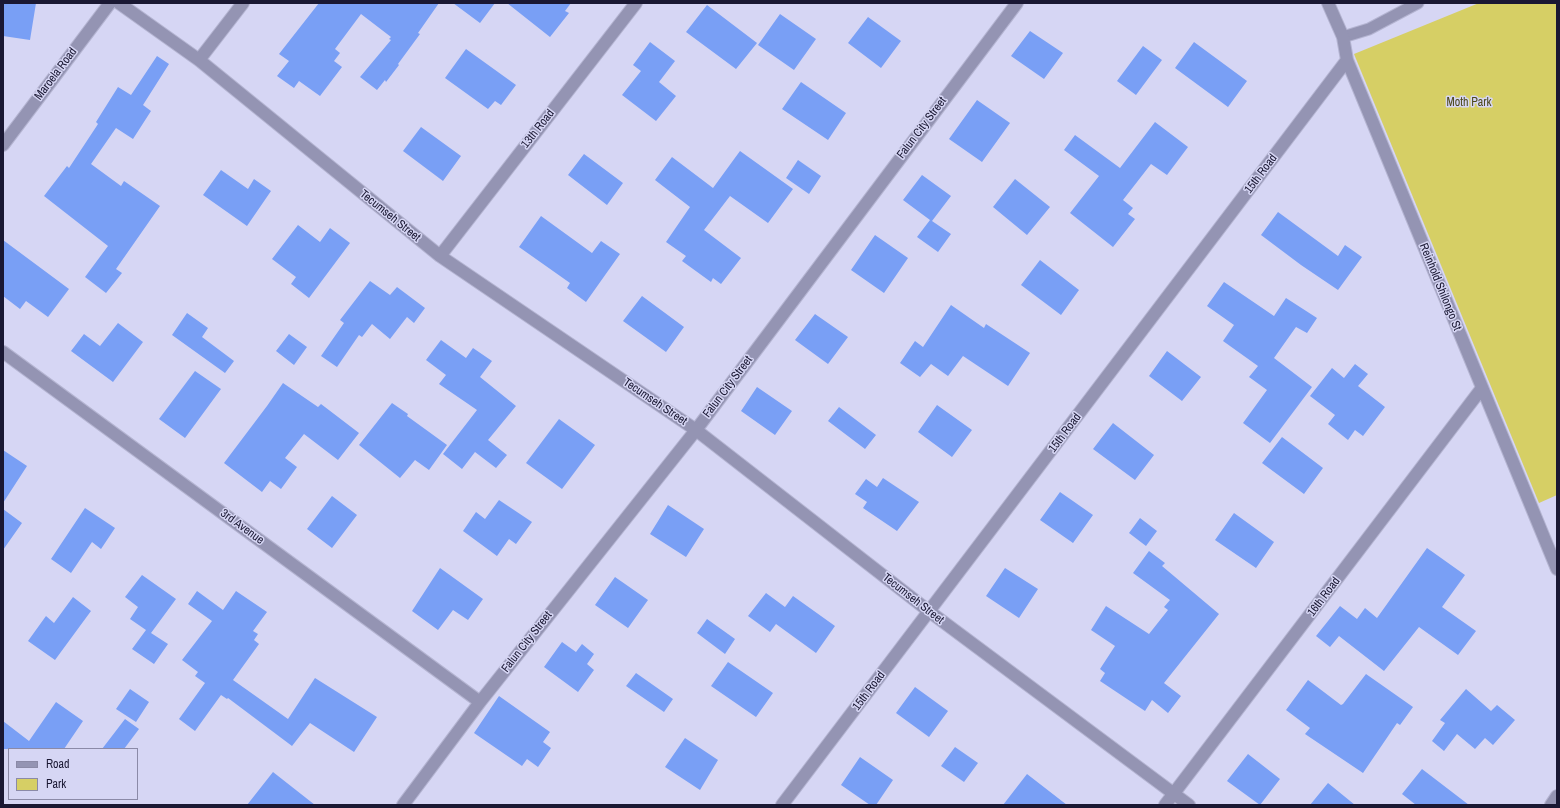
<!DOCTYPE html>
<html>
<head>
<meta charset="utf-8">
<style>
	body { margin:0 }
	#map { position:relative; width:1560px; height:808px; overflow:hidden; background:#d6d6f4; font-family:"Archivo Narrow",sans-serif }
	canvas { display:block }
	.frame { position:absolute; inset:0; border:4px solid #1a1833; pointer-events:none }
	.legend { position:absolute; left:8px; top:748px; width:130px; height:52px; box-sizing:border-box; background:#d6d6f4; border:1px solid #8b8aa7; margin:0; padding:5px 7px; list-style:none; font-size:12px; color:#1a1833 }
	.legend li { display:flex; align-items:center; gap:8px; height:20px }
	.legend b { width:20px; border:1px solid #8b8aa7 }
</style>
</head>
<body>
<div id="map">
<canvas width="1560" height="808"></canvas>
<div class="frame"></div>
<ul class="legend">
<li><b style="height:5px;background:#9494b3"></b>Road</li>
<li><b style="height:11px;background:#d6cf65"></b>Park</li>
</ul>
</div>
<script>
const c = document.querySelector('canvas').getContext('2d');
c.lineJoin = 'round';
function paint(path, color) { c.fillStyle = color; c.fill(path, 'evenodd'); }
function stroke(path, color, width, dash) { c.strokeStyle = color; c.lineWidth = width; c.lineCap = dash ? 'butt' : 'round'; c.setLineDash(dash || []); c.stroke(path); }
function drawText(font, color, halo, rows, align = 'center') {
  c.font = font + ' "Archivo Narrow",sans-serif'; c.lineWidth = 3; c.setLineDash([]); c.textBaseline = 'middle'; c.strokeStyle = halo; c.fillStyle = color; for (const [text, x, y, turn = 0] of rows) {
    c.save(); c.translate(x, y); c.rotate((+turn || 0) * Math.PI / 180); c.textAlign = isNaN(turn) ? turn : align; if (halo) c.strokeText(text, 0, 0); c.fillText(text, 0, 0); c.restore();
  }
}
paint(new Path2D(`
	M 1479,3 L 1557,3 L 1557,495 L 1539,503 L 1354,54 Z`), '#d6cf65');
paint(new Path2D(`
	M 3,3 L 36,3 L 30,40 L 3,36 Z
	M 319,3 L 439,3 L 418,33 L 420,34 L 398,64 L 399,65 L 386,82 L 385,80 L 377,90 L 360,77 L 391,40 L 389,39 L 391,37 L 361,14 L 335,49 L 340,53 L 334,61 L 342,67 L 320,96 L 299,81 L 294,88 L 277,76 L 289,61 L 279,54 Z
	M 453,3 L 495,3 L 480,23 Z
	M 507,3 L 571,3 L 565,11 L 569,13 L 550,37 Z
	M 707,5 L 757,43 L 736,69 L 686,32 Z
	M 780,14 L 816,39 L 794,70 L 758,45 Z
	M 868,17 L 901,41 L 881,68 L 848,43 Z
	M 1030,31 L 1063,53 L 1044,79 L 1011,56 Z
	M 650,42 L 675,61 L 659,82 L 676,96 L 656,121 L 622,95 L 641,71 L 633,65 Z
	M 1194,42 L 1247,81 L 1228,107 L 1175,68 Z
	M 1143,46 L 1162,60 L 1136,95 L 1117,81 Z
	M 466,49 L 516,85 L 501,105 L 495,101 L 488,109 L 445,78 Z
	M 157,56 L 169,64 L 143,105 L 151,111 L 133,139 L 116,128 L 91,164 L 121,186 L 124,181 L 160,206 L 116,269 L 122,273 L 106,293 L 85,277 L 108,246 L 44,196 L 67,166 L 69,168 L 98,124 L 96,122 L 118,87 L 131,95 Z
	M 801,82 L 846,113 L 828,140 L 782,109 Z
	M 977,100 L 1010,123 L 982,162 L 949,139 Z
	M 1155,122 L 1188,147 L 1167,175 L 1151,164 L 1123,200 L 1133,208 L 1128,214 L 1135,219 L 1113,247 L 1070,213 L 1099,176 L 1064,150 L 1075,135 L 1120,168 Z
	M 421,127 L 461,156 L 443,181 L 403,151 Z
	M 740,151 L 793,189 L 768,223 L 730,196 L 704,230 L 741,258 L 721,284 L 713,278 L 711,282 L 682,261 L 686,256 L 666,242 L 690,207 L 655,180 L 672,157 L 713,188 Z
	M 584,154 L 623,183 L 607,205 L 568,175 Z
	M 798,160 L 821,176 L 809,194 L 786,178 Z
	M 221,170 L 248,189 L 254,179 L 271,191 L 247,226 L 203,195 Z
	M 922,175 L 951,196 L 932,221 L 951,234 L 938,252 L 917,237 L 930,220 L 903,200 Z
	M 1015,179 L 1050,207 L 1027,235 L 993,207 Z
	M 1278,212 L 1338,256 L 1345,245 L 1362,257 L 1338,290 L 1301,265 L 1261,235 Z
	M 541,216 L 592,253 L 601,241 L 620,254 L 586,302 L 567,288 L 570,283 L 519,247 Z
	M 298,225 L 320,242 L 330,228 L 350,243 L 309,298 L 291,284 L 296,277 L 272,259 Z
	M 875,235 L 908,258 L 884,293 L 851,270 Z
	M 3,240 L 69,289 L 48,317 L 26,301 L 20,309 L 3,296 Z
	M 1040,260 L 1079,290 L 1061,315 L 1021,285 Z
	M 370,281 L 390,295 L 397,287 L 425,308 L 414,323 L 407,317 L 390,339 L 372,324 L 362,337 L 359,335 L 337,367 L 321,356 L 344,323 L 340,320 Z
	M 1224,282 L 1274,316 L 1286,298 L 1317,318 L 1307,333 L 1296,327 L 1274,358 L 1312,387 L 1270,443 L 1243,423 L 1267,390 L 1249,377 L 1258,366 L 1223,341 L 1234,325 L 1207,306 Z
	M 642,296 L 684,327 L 666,352 L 623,321 Z
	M 951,305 L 984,328 L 986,324 L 1030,353 L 1008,386 L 963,356 L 948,376 L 931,364 L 920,377 L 900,363 L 915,341 L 923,347 Z
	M 187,313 L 208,328 L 202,337 L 234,361 L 225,373 L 172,335 Z
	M 815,314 L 848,337 L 828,364 L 795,340 Z
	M 118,323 L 143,342 L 113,382 L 71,351 L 84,334 L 100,346 Z
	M 289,334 L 307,347 L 294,365 L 276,351 Z
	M 441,340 L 466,358 L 473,348 L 492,361 L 480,377 L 516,406 L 488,440 L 507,455 L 496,468 L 475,452 L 462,469 L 443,454 L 477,410 L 439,384 L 446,375 L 426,360 Z
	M 1167,351 L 1201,377 L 1182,401 L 1149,376 Z
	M 1355,364 L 1368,374 L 1358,386 L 1385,407 L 1363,436 L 1355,430 L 1348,440 L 1328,424 L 1335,415 L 1310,396 L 1332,368 L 1344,378 Z
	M 195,371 L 221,389 L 185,438 L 159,419 Z
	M 283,383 L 318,407 L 321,404 L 359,433 L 338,460 L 304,434 L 285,458 L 297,467 L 281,489 L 270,481 L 262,492 L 224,463 L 267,406 Z
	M 757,387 L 792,411 L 775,435 L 741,411 Z
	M 392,403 L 408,414 L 407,416 L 447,445 L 429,470 L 415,460 L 400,478 L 359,445 Z
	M 937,405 L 972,430 L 952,457 L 918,432 Z
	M 839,407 L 876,435 L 865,449 L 828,421 Z
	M 559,419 L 595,445 L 562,489 L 526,463 Z
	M 1113,423 L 1154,455 L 1135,480 L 1093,449 Z
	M 1282,437 L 1323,468 L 1304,494 L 1262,463 Z
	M 3,450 L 27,466 L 3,503 Z
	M 883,478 L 919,502 L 897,531 L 863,508 L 867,502 L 855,494 L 866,479 L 877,487 Z
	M 1060,492 L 1093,515 L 1073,543 L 1040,520 Z
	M 332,496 L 357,515 L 332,548 L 307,529 Z
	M 499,500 L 532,522 L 516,544 L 509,539 L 497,556 L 463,531 L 476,512 L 485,519 Z
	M 668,505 L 704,529 L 686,557 L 650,534 Z
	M 85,508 L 115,528 L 101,549 L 92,542 L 71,573 L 51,559 Z
	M 3,509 L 22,523 L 3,550 Z
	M 1234,513 L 1274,542 L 1256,568 L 1215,540 Z
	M 1140,518 L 1157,531 L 1146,546 L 1129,533 Z
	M 1427,548 L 1465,575 L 1442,607 L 1476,631 L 1458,655 L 1419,627 L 1384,671 L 1339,636 L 1330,647 L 1316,636 L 1340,606 L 1357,619 L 1365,608 L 1377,618 Z
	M 1149,551 L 1165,563 L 1162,566 L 1219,614 L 1164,683 L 1181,696 L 1168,713 L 1152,700 L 1145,711 L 1100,681 L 1105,673 L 1100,669 L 1115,646 L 1091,630 L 1106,606 L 1149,634 L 1168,610 L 1164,607 L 1170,600 L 1133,573 Z
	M 440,568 L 483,599 L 468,620 L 453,610 L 438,630 L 412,611 Z
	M 1005,568 L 1038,589 L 1019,618 L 986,596 Z
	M 142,575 L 176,599 L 151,633 L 168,644 L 154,664 L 132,649 L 146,630 L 130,619 L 138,607 L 125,597 Z
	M 615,577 L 648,600 L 628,628 L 595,605 Z
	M 197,591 L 223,610 L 236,591 L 267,612 L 253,631 L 258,634 L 254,640 L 259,644 L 233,680 L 288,719 L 315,678 L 377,717 L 354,752 L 310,723 L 292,746 L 228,698 L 227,699 L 221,695 L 195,731 L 179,719 L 205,683 L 195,676 L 198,672 L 182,660 L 212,621 L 188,604 Z
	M 766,593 L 785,607 L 793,596 L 835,626 L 816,653 L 776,624 L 770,632 L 748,616 Z
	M 73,597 L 91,611 L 55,660 L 28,641 L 46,616 L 54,623 Z
	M 707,619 L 735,639 L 725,654 L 697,633 Z
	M 562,642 L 576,652 L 582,644 L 594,654 L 587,664 L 594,670 L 578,692 L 544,667 Z
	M 728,662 L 773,693 L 756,717 L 711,686 Z
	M 636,673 L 673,699 L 664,712 L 626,686 Z
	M 1366,674 L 1413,707 L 1400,725 L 1397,723 L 1363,773 L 1305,734 L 1310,728 L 1286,710 L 1308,680 L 1341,705 L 1343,704 Z
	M 915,687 L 948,711 L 929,737 L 896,713 Z
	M 130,689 L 149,702 L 136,722 L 116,709 Z
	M 1466,689 L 1491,711 L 1497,705 L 1515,720 L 1493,745 L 1485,738 L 1475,749 L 1457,734 L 1444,751 L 1432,741 L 1445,723 L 1440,720 Z
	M 499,696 L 550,732 L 543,742 L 551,748 L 538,767 L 527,759 L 522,766 L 474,733 Z
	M 56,702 L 83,721 L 64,749 L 3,749 L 3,721 L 29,741 Z
	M 125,719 L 139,729 L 124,749 L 102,749 Z
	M 685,738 L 718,760 L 700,790 L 665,767 Z
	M 955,747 L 978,763 L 964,782 L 941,766 Z
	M 1248,754 L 1280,779 L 1260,805 L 1227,781 Z
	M 860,757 L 893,780 L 876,805 L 870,805 L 841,785 Z
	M 1422,769 L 1469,805 L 1416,805 L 1402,794 Z
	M 273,772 L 315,805 L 247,805 Z
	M 1027,774 L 1067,805 L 1003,805 Z
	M 1328,783 L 1355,805 L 1310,805 Z`), '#799ff5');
const lane = new Path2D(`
	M 1343,37 L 1369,29 L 1418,3`);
const street = new Path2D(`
	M 119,3 L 199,60 L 440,256 L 696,430 L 930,612 L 1189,805
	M 1328,3 L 1343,37 L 1347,60 L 1557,569
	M 199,60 L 243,3
	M 3,145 L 110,3
	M 440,256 L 636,3
	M 3,352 L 480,702
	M 403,805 L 480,702 L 696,430 L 1017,3
	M 782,805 L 1347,60
	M 1165,805 L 1482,388
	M 1551,805 L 1557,796`);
stroke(lane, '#b4b4d1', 13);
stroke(street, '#b4b4d1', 14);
stroke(lane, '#9494b3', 11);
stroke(street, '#9494b3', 12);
drawText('12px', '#1a1833', '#d6d6f4', [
	["Maroela Road",56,74,-53],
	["Falun City Street",922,128,-53],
	["13th Road",538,129,-52],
	["15th Road",1261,174,-53],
	["Tecumseh Street",390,216,39],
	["Reinhold Shilongo St",1440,287,68],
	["Falun City Street",728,387,-53],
	["Tecumseh Street",655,402,34],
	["15th Road",1065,433,-53],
	["3rd Avenue",242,527,36],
	["16th Road",1324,597,-53],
	["Tecumseh Street",913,599,38],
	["Falun City Street",527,642,-52],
	["15th Road",869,691,-53]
]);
drawText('12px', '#4c481a', '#d6d6f4', [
	["Moth Park",1469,103]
]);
</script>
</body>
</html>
